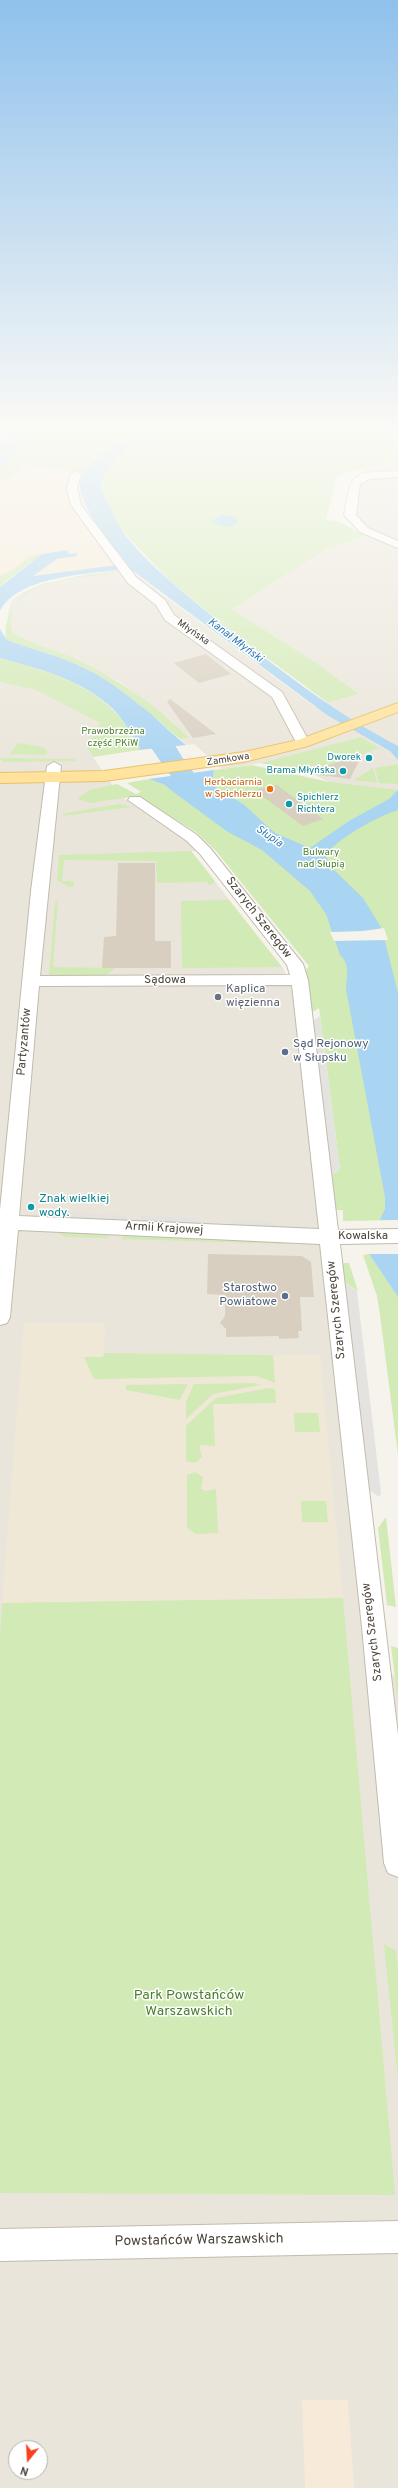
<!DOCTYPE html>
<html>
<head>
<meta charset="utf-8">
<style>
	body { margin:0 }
	#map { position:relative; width:398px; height:2488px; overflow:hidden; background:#f6f3ec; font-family:Overpass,sans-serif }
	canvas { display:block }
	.north { position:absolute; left:8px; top:2440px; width:40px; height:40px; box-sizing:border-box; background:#fff; border:1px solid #b7b4b0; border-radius:50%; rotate:198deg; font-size:11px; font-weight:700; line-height:16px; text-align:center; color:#4b4439 }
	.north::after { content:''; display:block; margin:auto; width:14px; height:18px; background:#fc3f1d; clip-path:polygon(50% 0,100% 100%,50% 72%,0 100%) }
</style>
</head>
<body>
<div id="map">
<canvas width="398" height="2488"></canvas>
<div class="north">N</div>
</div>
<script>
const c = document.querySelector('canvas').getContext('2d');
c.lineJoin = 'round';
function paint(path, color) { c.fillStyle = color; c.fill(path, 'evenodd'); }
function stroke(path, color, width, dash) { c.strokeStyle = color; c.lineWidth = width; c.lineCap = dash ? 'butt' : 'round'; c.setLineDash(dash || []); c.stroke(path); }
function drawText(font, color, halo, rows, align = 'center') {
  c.font = font + ' Overpass,sans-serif'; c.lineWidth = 3; c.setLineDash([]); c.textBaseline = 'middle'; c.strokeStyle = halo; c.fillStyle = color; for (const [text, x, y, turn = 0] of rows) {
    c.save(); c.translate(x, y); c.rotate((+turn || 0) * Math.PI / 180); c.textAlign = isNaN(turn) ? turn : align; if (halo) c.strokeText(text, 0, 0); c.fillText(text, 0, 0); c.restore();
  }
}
paint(new Path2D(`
	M 398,462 L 398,817 L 315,775 L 261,763 L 222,769 L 194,744 L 187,745 L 180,739 L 188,738 L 173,722 L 120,682 L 66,655 L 27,642 L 13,633 L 8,612 L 12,600 L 23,592 L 44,583 L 128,569 L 315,707 L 359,694 L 318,664 L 232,609 L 325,550 L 376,533 L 359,522 L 356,514 L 363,468 Z
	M 0,682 L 37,689 L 100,723 L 87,748 L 120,796 L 186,841 L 196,851 L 191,851 L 282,967 L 292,985 L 326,1260 L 370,1673 L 398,1675 L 398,2488 L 0,2488 ZM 16,2448 L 40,2448 L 40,2472 L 16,2472 Z`), '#eae5da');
paint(new Path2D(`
	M 25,465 L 83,473 L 79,491 L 85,506 L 112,551 L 118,552 L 125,562 L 124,564 L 32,576 L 57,559 L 76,553 L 70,554 L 67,550 L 29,556 L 20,565 L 0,576 L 0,481 L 13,476 Z
	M 302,2400 L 348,2400 L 354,2488 L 305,2488 Z`), '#f7ead8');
paint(new Path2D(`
	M 24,1323 L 105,1323 L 104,1353 L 320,1355 L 343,1598 L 2,1603 Z`), '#efe8d6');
paint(new Path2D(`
	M 36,433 L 130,433 C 113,445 96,456 83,473 L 25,465 L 13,476 L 0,481 L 0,469 Z
	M 154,433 L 398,433 L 398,462 L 363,468 L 337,476 L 326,520 L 338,521 L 365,536 L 325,550 L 232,609 L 318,664 L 359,694 L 328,703 L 236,635 L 168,579 L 127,536 L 116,522 L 100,488 C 108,461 130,447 154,433 Z
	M 42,554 L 5,582 L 0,587 L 0,576 L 20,565 L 29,556 Z
	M 116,571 C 114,573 104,574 99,575 C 65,580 0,581 13,633 C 30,644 50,648 69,656 C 113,676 155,703 189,738 L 180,739 C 150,714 119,685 84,668 C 59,655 32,650 6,640 C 0,579 81,576 116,571 Z
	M 0,658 C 40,669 83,680 113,710 C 124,720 132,735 141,747 L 139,750 L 93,757 L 87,748 L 100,723 L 36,690 L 0,682 Z
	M 361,737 L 392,755 L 379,748 L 332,766 L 328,777 L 261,763 Z
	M 18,743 L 43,747 L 48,752 L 46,755 L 10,754 Z
	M 0,758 L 74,759 L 76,761 L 3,762 Z
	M 398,764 L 398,784 L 379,783 L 375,768 Z
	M 252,765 L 329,782 L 398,790 L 398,1220 L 343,1221 L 343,1210 L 332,1210 L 328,1179 L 340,1169 L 319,1008 L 308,1015 L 305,971 L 309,966 L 216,851 L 197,833 L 151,804 L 132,797 L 89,803 L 78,799 L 89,790 L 117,784 L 136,794 L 141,792 L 127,783 L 149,779 L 165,785 L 212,782 L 214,770 Z
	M 373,768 L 377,783 L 354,780 Z
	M 120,804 L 132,807 L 62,816 L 66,813 Z
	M 191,851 L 215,881 L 211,885 L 208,885 L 208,882 L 157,883 L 156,861 L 64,860 L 62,881 L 74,881 L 74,886 L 69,887 L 57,880 L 59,855 Z
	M 58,900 L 53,967 L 115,968 L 106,975 L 49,975 L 55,902 Z
	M 229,900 L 282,967 L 182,968 L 181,901 Z
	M 58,1232 L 107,1234 L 109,1238 L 64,1237 Z
	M 123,1235 L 287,1243 L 287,1244 L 121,1239 Z
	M 369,1254 L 398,1297 L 398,1455 L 380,1315 L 377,1296 L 363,1255 Z
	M 339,1263 L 349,1263 L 358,1291 L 341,1280 Z
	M 104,1353 L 273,1355 L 275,1383 L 257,1376 L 94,1379 L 84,1357 L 103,1357 Z
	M 254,1383 L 261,1385 L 213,1394 L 186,1419 L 186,1402 L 194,1384 Z
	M 188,1384 L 180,1400 L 126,1390 L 126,1385 Z
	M 268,1388 L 275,1389 L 276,1403 L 213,1404 L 215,1446 L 202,1445 L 199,1447 L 202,1457 L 195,1463 L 186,1461 L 186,1426 L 216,1398 Z
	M 294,1413 L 318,1413 L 320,1432 L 295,1432 Z
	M 195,1472 L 203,1477 L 201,1489 L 206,1491 L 216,1489 L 218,1533 L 196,1534 L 187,1528 L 187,1475 Z
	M 301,1501 L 326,1501 L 328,1522 L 302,1522 Z
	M 386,1517 L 396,1607 L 387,1605 L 378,1528 Z
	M 343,1598 L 395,2195 L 0,2193 L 0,1636 L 2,1603 Z
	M 391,1646 L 398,1648 L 398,1702 Z
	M 384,1944 L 396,1951 L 398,1969 L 398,2079 Z`), '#d2eab5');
paint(new Path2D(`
	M 320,1016 L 340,1169 L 328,1179 L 309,1024 Z
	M 70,1213 L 123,1215 L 130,1220 L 61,1217 Z
	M 143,1216 L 197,1218 L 204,1224 L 134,1221 Z
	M 231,1220 L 271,1222 L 278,1227 L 231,1225 Z
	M 341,1280 L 357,1291 L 381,1493 L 379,1497 L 365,1487 Z`), '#e5e3e0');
paint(new Path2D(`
	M 5,433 L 36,433 L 0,469 L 0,439 Z
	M 130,433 L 154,433 C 130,447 108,461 100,488 C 109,504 115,521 126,536 C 151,568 186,594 217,620 C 274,666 333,712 398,746 L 398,760 L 390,751 L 327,715 L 133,571 L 128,569 C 92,574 18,575 0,611 L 0,587 L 42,554 L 67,550 L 69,554 L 76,553 L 78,556 L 57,559 L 33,576 L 124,564 L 125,561 L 118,552 L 112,551 C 75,485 58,482 130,433 Z
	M 218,515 L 233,516 L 239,522 C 233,528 216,528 212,520 L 220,517 Z
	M 0,629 L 7,640 C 32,650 59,655 84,668 C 122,686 154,718 186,745 L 139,750 L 140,747 C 132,735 124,720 113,709 C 83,680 40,669 0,658 Z
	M 214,770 L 212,782 L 214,786 L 243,804 L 275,833 L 310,848 L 349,821 L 389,799 L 398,790 L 398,810 C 381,815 332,840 326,857 L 333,869 L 363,898 L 382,929 L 398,993 L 398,1220 L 380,1220 L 385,1209 L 385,1197 L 346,989 C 347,976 350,964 340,955 L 326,914 L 310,891 L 262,850 L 228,832 L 176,794 L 165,785 L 149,779 Z
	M 369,1254 L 398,1254 L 398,1297 Z`), '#a9d4f2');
paint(new Path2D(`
	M 384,928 L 388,940 L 334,941 L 330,932 L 363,931 Z`), '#f6f3ec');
paint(new Path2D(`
	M 128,701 C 164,710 175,756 200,779 C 212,789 228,793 237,806 L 233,812 C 192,822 161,758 140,733 C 132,724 122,719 115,709 L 119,704 Z`), '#a9d4f2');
paint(new Path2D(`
	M 206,654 L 231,674 L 199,683 L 174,663 Z
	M 170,699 L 216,734 L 193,738 L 167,702 Z
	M 363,753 L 350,779 L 307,773 Z
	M 277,785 L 323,819 L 303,826 L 254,790 Z
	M 118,863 L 155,863 L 155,941 L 171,941 L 171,968 L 102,968 L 104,937 L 116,936 Z
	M 208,1254 L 302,1256 L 311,1262 L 314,1297 L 300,1297 L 302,1331 L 298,1331 L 299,1338 L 279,1339 L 279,1336 L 226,1337 L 226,1329 L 220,1323 L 225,1316 L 225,1295 L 207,1294 Z`), '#d8cfc1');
const minor = new Path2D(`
	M 76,471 L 81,474 L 77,488 L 81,505 L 136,577 L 165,600 L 174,615 L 282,692 L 310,743 L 308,746 L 298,746 L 272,697 L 165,620 L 156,605 L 128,583 L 71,505 L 67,488 L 71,474 Z
	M 398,471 L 398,477 L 370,479 L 360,484 L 356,515 L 368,528 L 398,541 L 398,548 L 360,532 L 344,515 C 352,469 352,473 398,471 Z
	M 54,762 L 61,766 L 40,976 L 290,975 L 287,965 L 200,854 L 187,841 L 128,800 L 130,797 L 140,797 L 197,835 L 210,848 L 303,964 L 308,980 L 338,1230 L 398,1229 L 398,1243 L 340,1244 L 398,1735 L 398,1877 L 388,1873 L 384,1863 L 362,1627 L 320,1244 L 18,1230 L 10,1317 L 7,1323 L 0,1325 L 0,1210 L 31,891 L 47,766 ZM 292,985 L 319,1229 L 19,1216 L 39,986 Z
	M 398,2221 L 398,2253 L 0,2261 L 0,2229 Z`);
const major = new Path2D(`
	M 398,703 L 398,712 L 308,746 L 244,762 L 104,781 L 0,783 L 0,773 L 104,771 L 244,752 L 298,740 Z`);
stroke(minor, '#c2bbae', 2);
stroke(major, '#e6c16a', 2);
paint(minor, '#fff');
paint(major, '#ffe39c');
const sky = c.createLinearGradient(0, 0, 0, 781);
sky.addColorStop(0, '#8fc1ec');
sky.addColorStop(0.55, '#fbfaf6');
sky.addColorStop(1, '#fbfaf600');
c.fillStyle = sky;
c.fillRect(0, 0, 398, 781);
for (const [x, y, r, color] of [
	[369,758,4,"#0f9aa8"],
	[343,771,4,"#0f9aa8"],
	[270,789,4,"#e8710a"],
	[289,804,4,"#0f9aa8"],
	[218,997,4,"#6b7280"],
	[285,1052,4,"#5c6f8a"],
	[31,1207,4,"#0f9aa8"],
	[285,1296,4,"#5c6f8a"]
]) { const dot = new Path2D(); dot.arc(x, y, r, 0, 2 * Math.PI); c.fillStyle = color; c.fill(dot); stroke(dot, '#fff', 1.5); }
drawText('10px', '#4b4439', '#fff', [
	["Młyńska",193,633,35],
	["Zamkowa",228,760,-9]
]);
drawText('10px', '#4a7f2a', '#fff', [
	["Prawobrzeżna",113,732],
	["część PKiW",113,744],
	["Bulwary",321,853],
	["nad Słupią",321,865]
]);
drawText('10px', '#0d838f', '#fff', [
	["Dworek",361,758],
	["Brama Młyńska",335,771],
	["Spichlerz",297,798,"left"],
	["Richtera",297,810,"left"]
], 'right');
drawText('10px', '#c56008', '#fff', [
	["Herbaciarnia",262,783],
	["w Spichlerzu",262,795]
], 'right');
drawText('italic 11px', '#2e7ab2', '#fff', [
	["Kanał Młyński",235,641,37],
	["Słupia",269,837,34]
]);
drawText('12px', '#4b4439', '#fff', [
	["Szarych Szeregów",258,918,52],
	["Sądowa",165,981],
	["Partyzantów",25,1042,-85],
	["Armii Krajowej",164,1229,3],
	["Kowalska",363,1237],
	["Szarych Szeregów",337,1310,-96],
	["Szarych Szeregów",373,1632,-97]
]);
drawText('12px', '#5b616d', '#fff', [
	["Kaplica",226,990],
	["więzienna",226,1004]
], 'left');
drawText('12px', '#4e5e75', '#fff', [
	["Sąd Rejonowy",293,1045],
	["w Słupsku",293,1059],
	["Starostwo",277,1289,"right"],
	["Powiatowe",277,1303,"right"]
], 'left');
drawText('12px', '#0d838f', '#fff', [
	["Znak wielkiej",39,1200],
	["wody.",39,1214]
], 'left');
drawText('14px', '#4a7f2a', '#fff', [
	["Park Powstańców",189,1996],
	["Warszawskich",189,2012]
]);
drawText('14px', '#4b4439', '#fff', [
	["Powstańców Warszawskich",199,2241,-1]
]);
</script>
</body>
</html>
